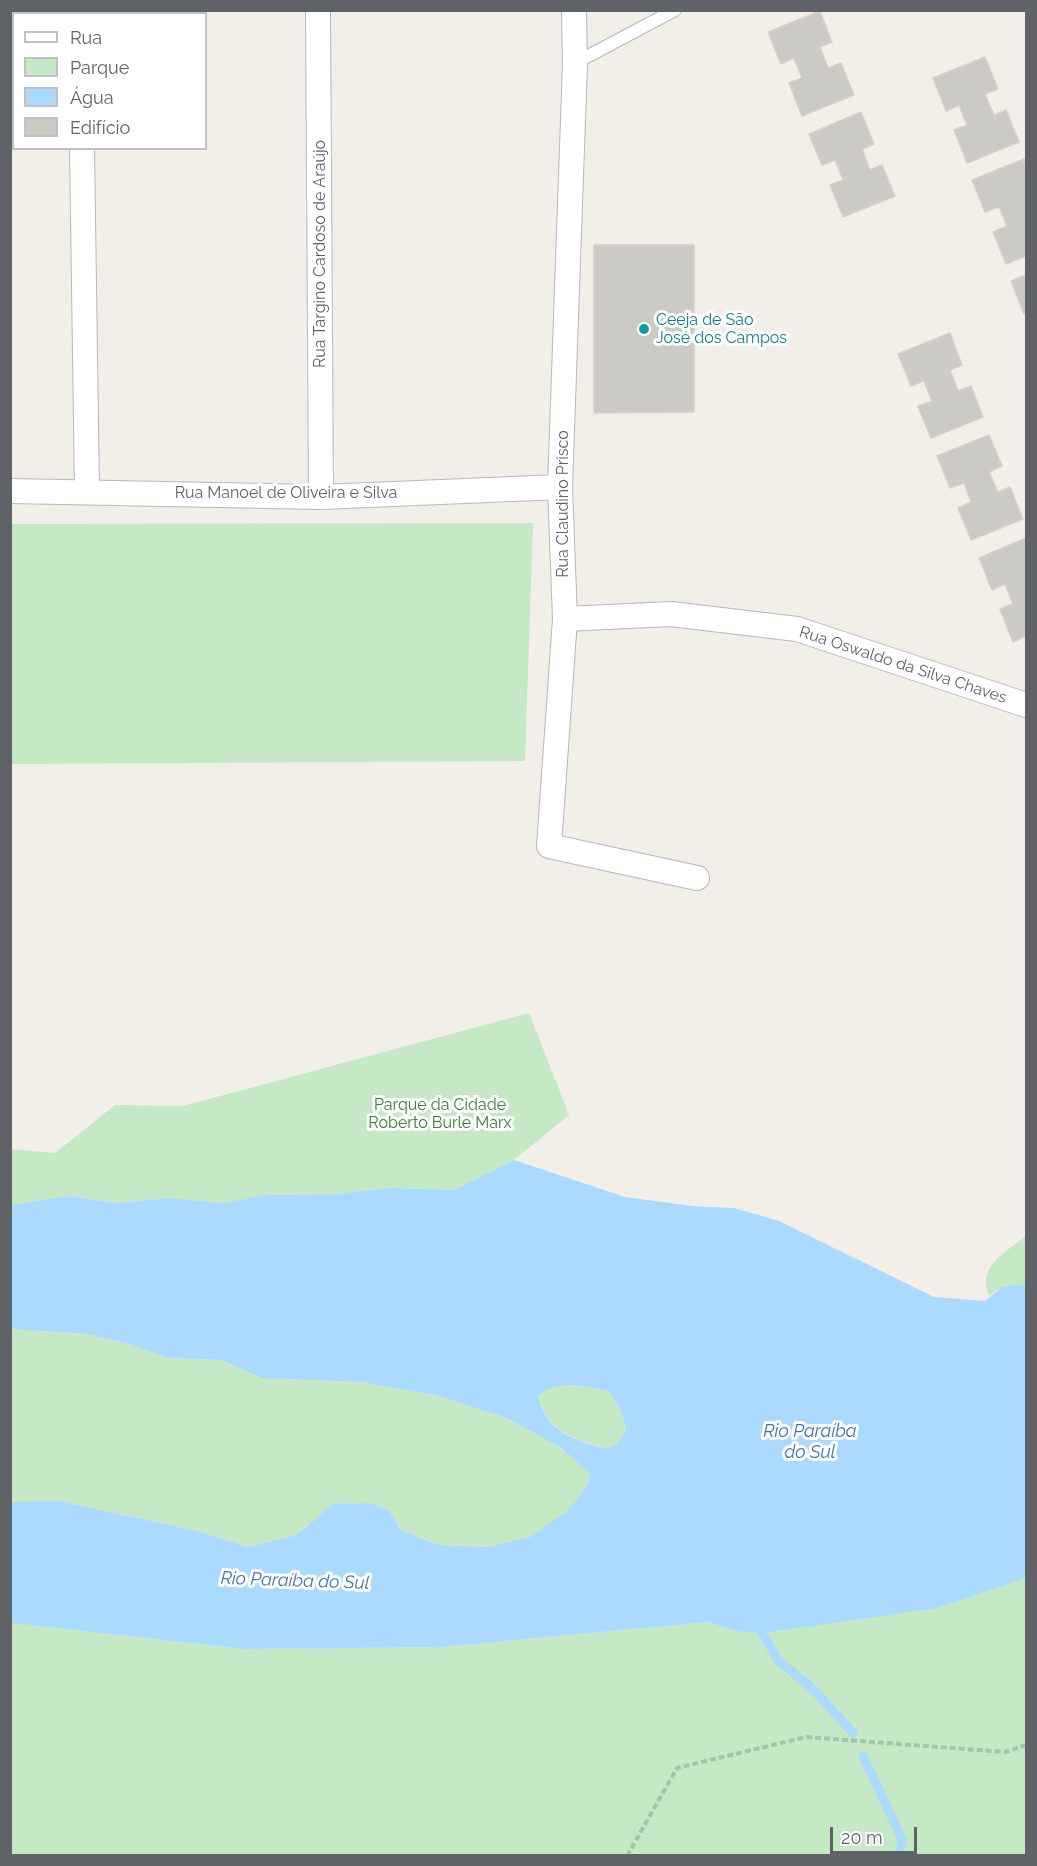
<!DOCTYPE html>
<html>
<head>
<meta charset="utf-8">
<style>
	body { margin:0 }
	#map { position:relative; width:1037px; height:1866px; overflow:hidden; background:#f1efe8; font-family:Raleway,sans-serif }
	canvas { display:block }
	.frame { position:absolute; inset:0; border:12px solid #5f6368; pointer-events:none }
	.legend { position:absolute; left:12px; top:12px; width:195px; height:138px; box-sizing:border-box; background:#fff; border:2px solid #bfc1c3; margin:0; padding:8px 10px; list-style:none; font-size:18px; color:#5f6368 }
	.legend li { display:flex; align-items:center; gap:12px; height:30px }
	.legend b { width:30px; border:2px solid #bfc1c3 }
	.scale { position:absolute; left:830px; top:1827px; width:87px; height:27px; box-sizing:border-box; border:3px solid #5f6368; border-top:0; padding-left:8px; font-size:18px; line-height:21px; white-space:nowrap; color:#5f6368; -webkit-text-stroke:4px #fff; paint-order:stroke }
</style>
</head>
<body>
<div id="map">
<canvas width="1037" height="1866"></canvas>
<div class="frame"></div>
<ul class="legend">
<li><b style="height:8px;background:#fff"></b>Rua</li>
<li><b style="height:16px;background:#c5e8c5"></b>Parque</li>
<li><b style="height:16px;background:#aadaff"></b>Água</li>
<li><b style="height:16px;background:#cccac5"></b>Edifício</li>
</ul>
<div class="scale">20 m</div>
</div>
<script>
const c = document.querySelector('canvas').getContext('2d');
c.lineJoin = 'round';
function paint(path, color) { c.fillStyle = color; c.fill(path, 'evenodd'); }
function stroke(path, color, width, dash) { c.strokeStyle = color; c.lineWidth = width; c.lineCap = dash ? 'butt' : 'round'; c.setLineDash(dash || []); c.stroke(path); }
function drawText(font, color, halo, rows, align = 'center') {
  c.font = font + ' Raleway,sans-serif'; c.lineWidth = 6; c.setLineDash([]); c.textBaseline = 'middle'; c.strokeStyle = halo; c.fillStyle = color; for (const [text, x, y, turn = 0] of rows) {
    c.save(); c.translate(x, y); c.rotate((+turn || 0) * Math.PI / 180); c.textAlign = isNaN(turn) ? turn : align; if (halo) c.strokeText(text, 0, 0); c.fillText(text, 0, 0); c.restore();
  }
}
paint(new Path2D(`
	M 10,11 L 65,11 L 65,13 L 14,14 L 14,95 L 11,95 Z
	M 533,523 L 525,761 L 11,764 L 11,524 Z
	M 529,1013 L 569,1115 L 514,1160 L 455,1190 L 391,1188 L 336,1194 L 265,1195 L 224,1203 L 169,1198 L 117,1203 L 67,1196 L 11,1205 L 11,1149 L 55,1153 L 115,1105 L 183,1106 Z
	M 1026,1235 L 1026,1284 L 1002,1287 L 989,1296 C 977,1264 1006,1254 1026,1235 Z
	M 10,1329 L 86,1334 L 130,1344 L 167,1358 L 222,1360 L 261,1378 L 361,1382 L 435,1395 L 507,1418 L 561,1448 L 589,1473 L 589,1483 L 570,1508 L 531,1538 L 488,1547 L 438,1545 L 401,1530 L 389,1510 L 370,1503 L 332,1504 L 297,1535 L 249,1547 L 193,1530 L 59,1501 L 11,1504 Z
	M 575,1385 L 608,1391 C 618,1403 623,1414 626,1430 L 618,1444 L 609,1449 C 577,1442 545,1430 538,1395 L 555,1386 Z
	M 1026,1578 L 1026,1855 L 11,1856 L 11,1623 L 244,1649 L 442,1647 L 707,1622 L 736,1631 Z`), '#c5e8c5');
paint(new Path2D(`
	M 514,1160 L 625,1197 L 692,1206 L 734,1208 L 779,1221 L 934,1297 L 985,1301 L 1002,1287 L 1026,1284 L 1026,1578 L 937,1608 L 763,1633 L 736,1631 L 707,1622 L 442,1647 L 244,1649 L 11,1623 L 10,1504 L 15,1502 L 59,1501 L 193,1530 L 249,1547 L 297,1535 L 332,1504 L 370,1503 L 389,1510 L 401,1530 L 438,1545 L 488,1547 L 531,1537 L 570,1508 L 589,1483 L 589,1473 L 561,1448 L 507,1418 L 435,1395 L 361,1382 L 261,1378 L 222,1360 L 167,1358 L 130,1344 L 86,1334 L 11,1329 L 11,1205 L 67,1196 L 117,1203 L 169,1198 L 224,1203 L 265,1195 L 336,1194 L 391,1188 L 454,1190 ZM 575,1385 L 608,1391 C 618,1403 623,1414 626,1430 L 618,1443 L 609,1449 C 577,1443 544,1430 538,1395 L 555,1386 Z`), '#aadaff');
stroke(new Path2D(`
	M 757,1623 L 778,1660 L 814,1690 L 853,1733
	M 863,1756 L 902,1839 L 899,1856`), '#aadaff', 9);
const building = new Path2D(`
	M 820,11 L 832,42 L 820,47 L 828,68 L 841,63 L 854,95 L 802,116 L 789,83 L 802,78 L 794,58 L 781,64 L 768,32 Z
	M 985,57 L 998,89 L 985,94 L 994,115 L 1006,110 L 1019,142 L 967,163 L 954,130 L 967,125 L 959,105 L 946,111 L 933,78 Z
	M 861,112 L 874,144 L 862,149 L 870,170 L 882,165 L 895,196 L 843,217 L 830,185 L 843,180 L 835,160 L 822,165 L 809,134 Z
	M 1024,159 L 1026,165 L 1026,256 L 1006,264 L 993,232 L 1007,226 L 999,207 L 985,212 L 972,180 Z
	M 594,245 L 694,245 L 694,412 L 594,413 Z
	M 1026,275 L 1026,313 L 1024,314 L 1011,281 Z
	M 950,333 L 962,365 L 950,370 L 958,391 L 971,386 L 983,417 L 931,438 L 918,406 L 932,401 L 924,381 L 911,386 L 898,354 Z
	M 989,435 L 1002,466 L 989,472 L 998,492 L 1010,487 L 1023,519 L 971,540 L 958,508 L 971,502 L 964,483 L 950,488 L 937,456 Z
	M 1026,538 L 1026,636 L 1013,642 L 1000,609 L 1013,604 L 1005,584 L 992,590 L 979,558 Z`);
paint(building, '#cccac5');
stroke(building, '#d6d1c6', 1.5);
const service = new Path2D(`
	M 575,63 L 675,10`);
const minor = new Path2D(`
	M 80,10 L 80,14
	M 318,10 L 321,497
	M 574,10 L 575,63 L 560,487 L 565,619 L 549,846 L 697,878
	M 82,148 L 87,491
	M 10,491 L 321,497 L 560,487
	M 565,619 L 671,614 L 797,629 L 1026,705`);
stroke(service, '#b5b8bc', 14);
stroke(minor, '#b5b8bc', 26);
stroke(new Path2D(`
	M 627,1856 L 677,1768 L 806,1737 L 1005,1752 L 1026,1745`), '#9cc7a9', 4, [6, 3]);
stroke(service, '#fff', 12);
stroke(minor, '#fff', 24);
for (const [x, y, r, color] of [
	[644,329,6,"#0f9aa8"]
]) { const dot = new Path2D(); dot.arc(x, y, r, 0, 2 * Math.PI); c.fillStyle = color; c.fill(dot); stroke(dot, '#fff', 2); }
drawText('16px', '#5f6368', '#fff', [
	["Rua Targino Cardoso de Araújo",320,254,-90],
	["Rua Manoel de Oliveira e Silva",286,493],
	["Rua Claudino Prisco",563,504,-90],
	["Rua Oswaldo da Silva Chaves",903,665,18]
]);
drawText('16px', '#0d838f', '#fff', [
	["Ceeja de São",656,320],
	["José dos Campos",656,338]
], 'left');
drawText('16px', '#348238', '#fff', [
	["Parque da Cidade",440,1105],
	["Roberto Burle Marx",440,1123]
]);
drawText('italic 18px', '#4174aa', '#fff', [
	["Rio Paraíba",810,1432],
	["do Sul",810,1453],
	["Rio Paraíba do Sul",295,1581,2]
]);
</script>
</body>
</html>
